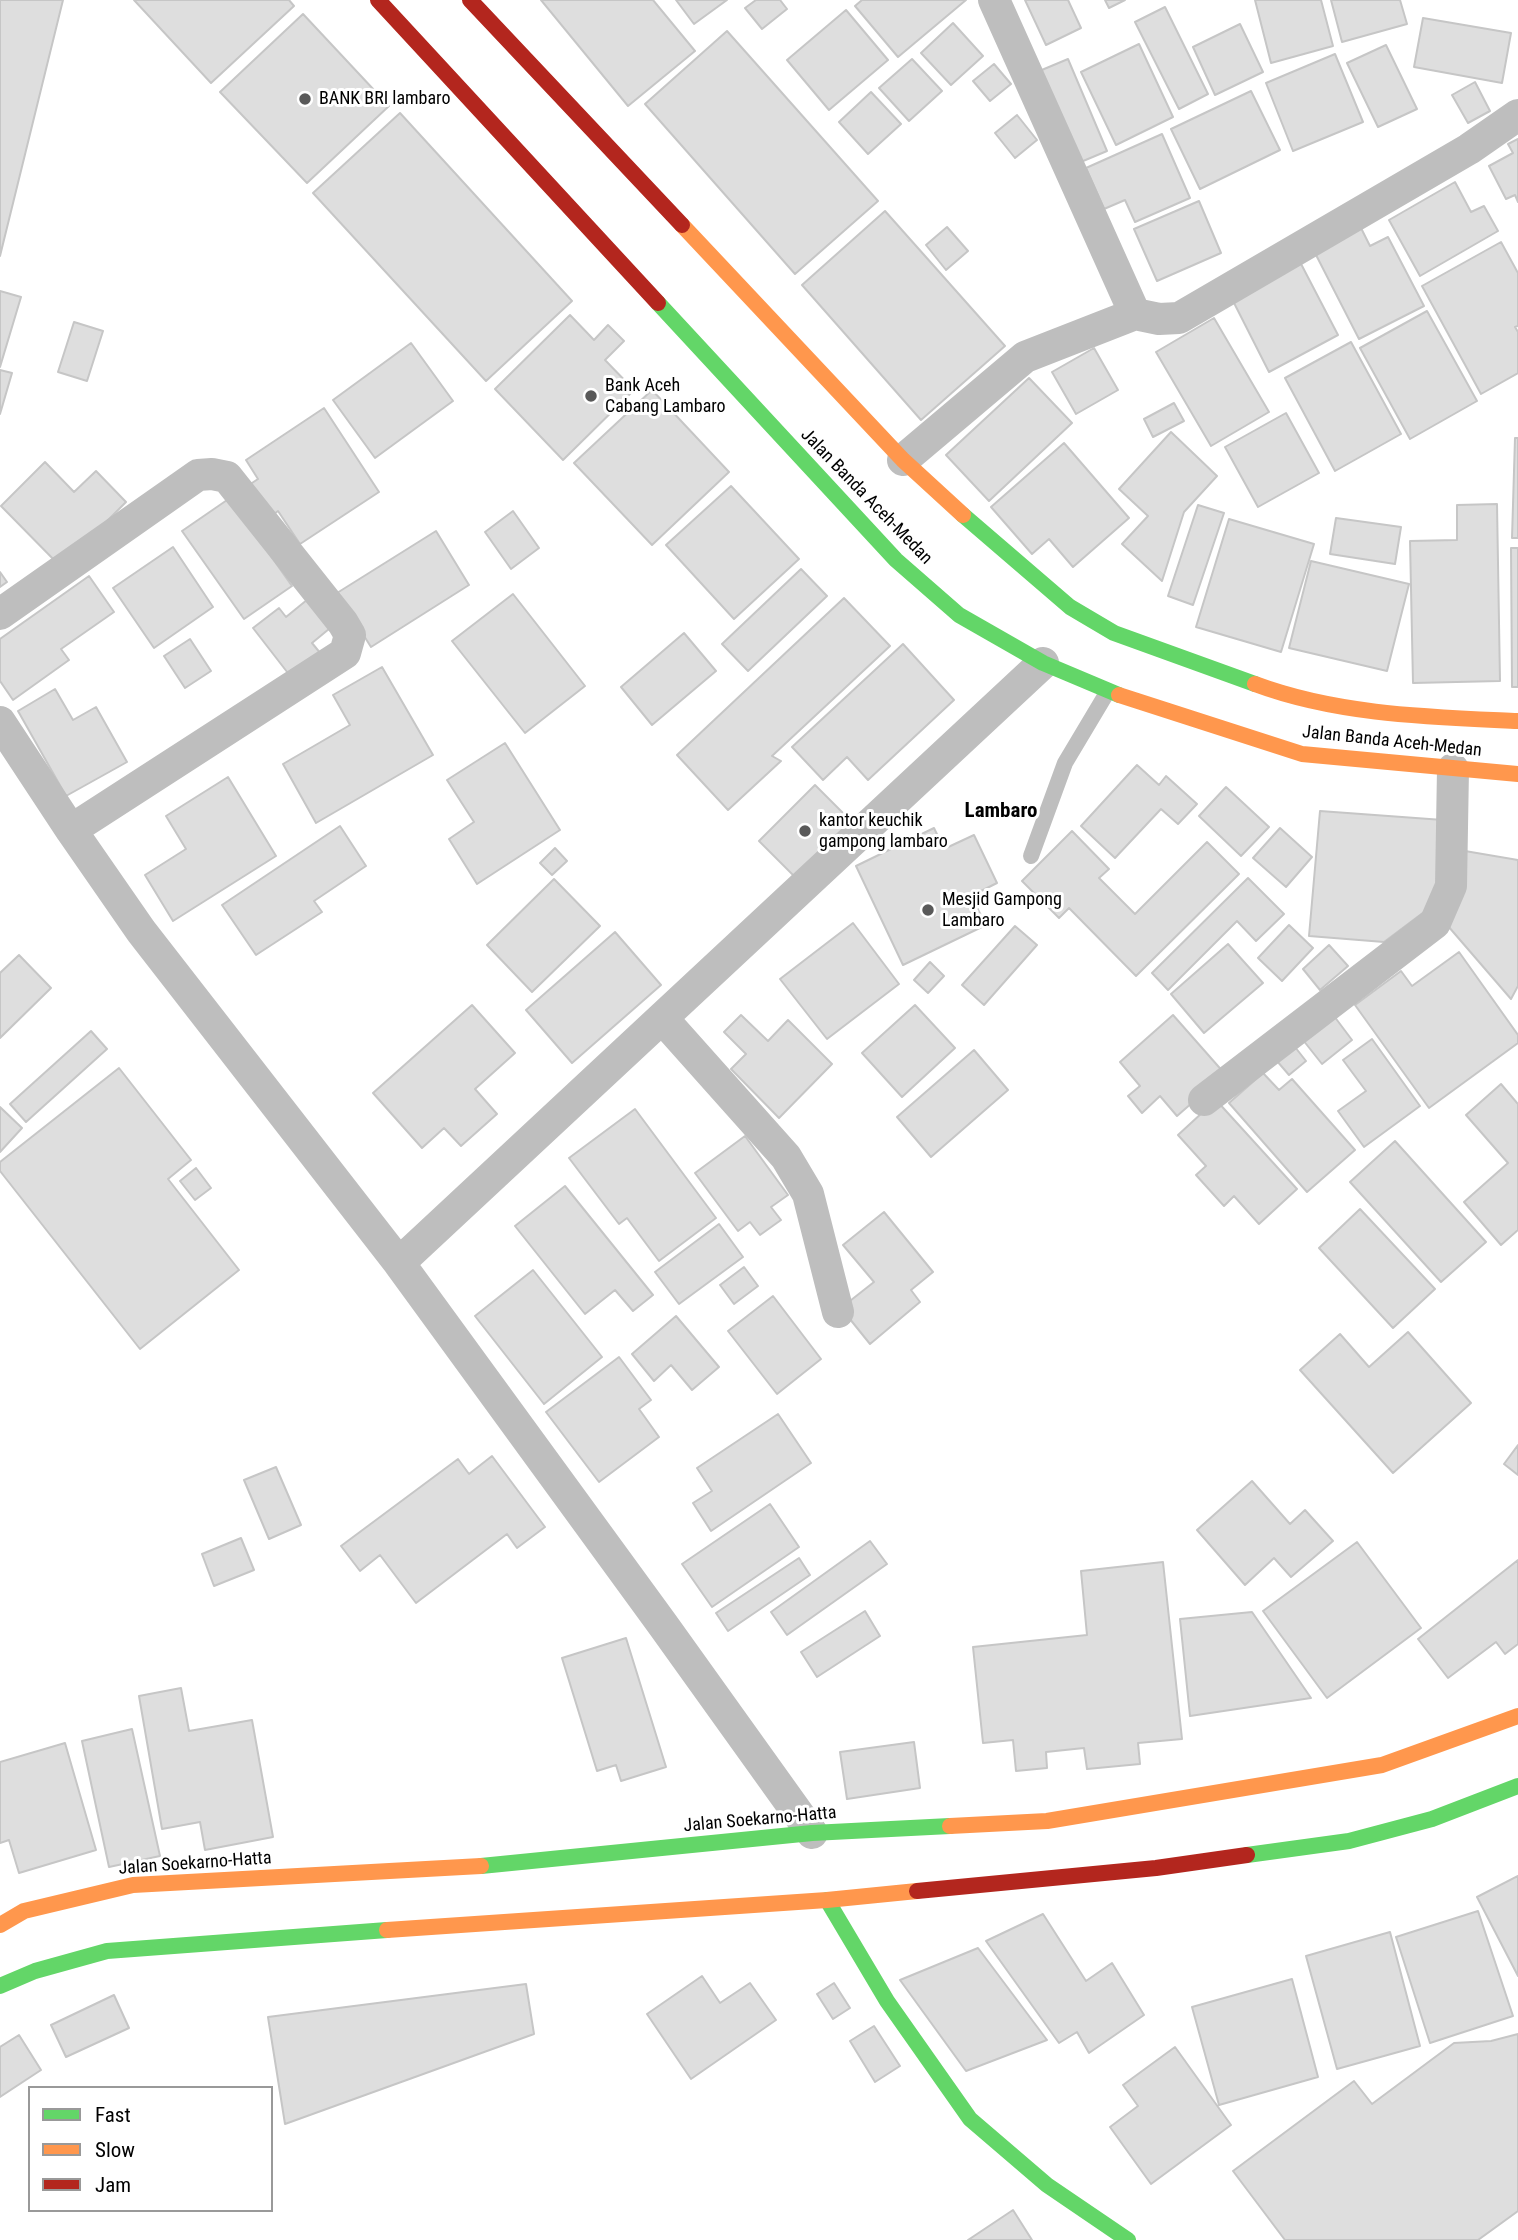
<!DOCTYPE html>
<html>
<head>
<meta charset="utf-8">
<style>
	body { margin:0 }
	#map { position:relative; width:1518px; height:2240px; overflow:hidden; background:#fff; font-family:"Roboto Condensed",sans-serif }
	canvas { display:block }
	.legend { position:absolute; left:28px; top:2086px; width:245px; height:126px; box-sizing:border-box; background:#fff; border:2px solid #999; margin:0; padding:9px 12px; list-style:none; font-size:21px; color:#000 }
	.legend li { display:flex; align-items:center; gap:14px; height:35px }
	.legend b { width:35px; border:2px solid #999 }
</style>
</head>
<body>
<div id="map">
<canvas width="1518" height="2240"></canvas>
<ul class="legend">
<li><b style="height:9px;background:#63d668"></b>Fast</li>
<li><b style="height:9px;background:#ff974d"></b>Slow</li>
<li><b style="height:9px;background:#b3261e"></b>Jam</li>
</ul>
</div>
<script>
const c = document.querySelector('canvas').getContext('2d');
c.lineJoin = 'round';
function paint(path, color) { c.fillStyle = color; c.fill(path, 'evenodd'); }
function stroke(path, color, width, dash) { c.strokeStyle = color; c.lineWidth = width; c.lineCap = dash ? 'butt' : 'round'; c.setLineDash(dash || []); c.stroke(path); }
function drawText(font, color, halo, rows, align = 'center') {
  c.font = font + ' "Roboto Condensed",sans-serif'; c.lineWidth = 6; c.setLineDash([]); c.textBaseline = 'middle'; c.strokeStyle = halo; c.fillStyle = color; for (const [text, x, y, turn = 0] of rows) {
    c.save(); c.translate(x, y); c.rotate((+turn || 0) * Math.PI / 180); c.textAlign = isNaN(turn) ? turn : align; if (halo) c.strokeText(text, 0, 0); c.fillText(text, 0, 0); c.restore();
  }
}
const building = new Path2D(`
	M 0,0 L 63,0 L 0,256 Z
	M 134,0 L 289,0 L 294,6 L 211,83 Z
	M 541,0 L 653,0 L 695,51 L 628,106 Z
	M 676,0 L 727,0 L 694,24 Z
	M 756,0 L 780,0 L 787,9 L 762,29 L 745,8 Z
	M 862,0 L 966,0 L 898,57 L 855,6 Z
	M 1025,0 L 1068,0 L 1081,28 L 1046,45 Z
	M 1105,0 L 1125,0 L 1109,8 Z
	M 1255,0 L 1321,0 L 1333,46 L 1271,63 Z
	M 1331,0 L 1400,0 L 1407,24 L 1342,42 Z
	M 1165,7 L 1208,94 L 1179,109 L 1135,22 Z
	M 846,10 L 888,60 L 829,110 L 787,60 Z
	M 303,14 L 389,106 L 307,183 L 220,92 Z
	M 1423,18 L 1511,33 L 1502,83 L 1414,67 Z
	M 953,23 L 983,56 L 951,85 L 921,53 Z
	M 1240,24 L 1263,72 L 1215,95 L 1193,47 Z
	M 727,31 L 878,201 L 795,274 L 645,104 Z
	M 1139,44 L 1173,117 L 1116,145 L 1081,72 Z
	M 1386,45 L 1417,109 L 1378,127 L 1347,63 Z
	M 1335,54 L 1363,122 L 1293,151 L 1266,83 Z
	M 912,59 L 942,91 L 909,121 L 879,88 Z
	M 1068,59 L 1107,151 L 1076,164 L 1037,72 Z
	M 994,64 L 1011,84 L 990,101 L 973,81 Z
	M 1475,82 L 1490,111 L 1468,123 L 1452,95 Z
	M 1251,91 L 1280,150 L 1200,189 L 1171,129 Z
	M 871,92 L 901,124 L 868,154 L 839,122 Z
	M 400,113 L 572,301 L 486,381 L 313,193 Z
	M 1017,115 L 1037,140 L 1015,158 L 995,133 Z
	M 1162,134 L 1190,198 L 1135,222 L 1125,200 L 1104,209 L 1086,168 Z
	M 1518,139 L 1518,202 L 1515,195 L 1506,199 L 1489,166 L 1513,153 L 1508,144 Z
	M 1455,182 L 1471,212 L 1484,206 L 1498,231 L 1420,276 L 1389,220 Z
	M 1199,201 L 1221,253 L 1157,281 L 1134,229 Z
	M 885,211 L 1005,346 L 921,420 L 802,285 Z
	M 1360,226 L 1370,246 L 1388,237 L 1424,306 L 1359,339 L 1314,251 Z
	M 947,227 L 968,251 L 946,270 L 926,245 Z
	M 1501,242 L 1518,273 L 1518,326 L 1515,327 L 1518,332 L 1518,373 L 1481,394 L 1422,286 Z
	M 1299,260 L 1338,335 L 1269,372 L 1230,295 Z
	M 0,291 L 21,297 L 0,367 Z
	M 1427,311 L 1477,401 L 1410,439 L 1360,348 Z
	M 570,315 L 594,340 L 608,325 L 624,341 L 605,360 L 634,390 L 563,460 L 495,389 Z
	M 1214,318 L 1269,412 L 1211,446 L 1156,352 Z
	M 74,322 L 103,331 L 87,381 L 58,372 Z
	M 1351,342 L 1401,434 L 1335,471 L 1285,378 Z
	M 411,343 L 453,401 L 375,458 L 333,400 Z
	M 1094,348 L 1118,390 L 1076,414 L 1052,372 Z
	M 0,370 L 12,373 L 0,414 Z
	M 1029,378 L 1072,423 L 989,501 L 946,455 Z
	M 652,390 L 729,472 L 652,545 L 574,463 Z
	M 1174,403 L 1184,421 L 1153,437 L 1144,419 Z
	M 324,408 L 379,492 L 300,544 L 278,511 L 270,517 L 249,485 L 258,479 L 246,460 Z
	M 1286,413 L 1319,473 L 1258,507 L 1225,447 Z
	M 1171,432 L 1217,476 L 1184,512 L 1162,581 L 1122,544 L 1148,516 L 1119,489 Z
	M 1515,438 L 1518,438 L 1518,538 L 1512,538 Z
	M 1064,443 L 1129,518 L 1073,567 L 1049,539 L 1032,554 L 991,507 Z
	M 45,462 L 74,492 L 96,471 L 126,502 L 61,567 L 1,506 Z
	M 731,486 L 799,559 L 734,619 L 666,545 Z
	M 230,498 L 292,586 L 244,619 L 182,531 Z
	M 1497,504 L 1500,681 L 1413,683 L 1410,541 L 1457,540 L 1457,505 Z
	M 1198,505 L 1224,513 L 1193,605 L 1168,596 Z
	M 513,511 L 539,548 L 511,569 L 485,532 Z
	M 1336,518 L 1401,527 L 1395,564 L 1330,554 Z
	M 1229,519 L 1314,544 L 1281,652 L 1196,627 Z
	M 436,531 L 469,585 L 371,647 L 337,593 Z
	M 173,547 L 213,607 L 154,648 L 113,588 Z
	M 1511,548 L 1518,548 L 1518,687 L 1512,687 Z
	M 1311,561 L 1409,584 L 1387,671 L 1289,648 Z
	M 801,569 L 827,596 L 748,671 L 722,644 Z
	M 0,572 L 7,582 L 0,587 Z
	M 89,576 L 114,612 L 61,649 L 69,660 L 13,700 L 0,681 L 0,639 Z
	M 513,594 L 585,686 L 525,733 L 452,641 Z
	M 313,595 L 335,624 L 312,643 L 321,654 L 291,677 L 253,628 L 279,608 L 286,617 Z
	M 844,598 L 890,646 L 772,756 L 781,761 L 728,810 L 677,755 Z
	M 684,633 L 716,671 L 652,725 L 621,687 Z
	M 190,639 L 211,671 L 185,688 L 164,656 Z
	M 903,644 L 954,700 L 868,780 L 847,757 L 823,780 L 792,747 Z
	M 382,667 L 433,755 L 316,823 L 283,764 L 350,725 L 333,695 Z
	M 55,689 L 73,720 L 96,707 L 127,762 L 66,796 L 18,711 Z
	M 505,743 L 560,830 L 477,884 L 449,839 L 474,822 L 447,780 Z
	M 1137,765 L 1159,785 L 1166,776 L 1197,804 L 1178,824 L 1161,809 L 1115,858 L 1081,826 Z
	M 228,777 L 276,856 L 173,921 L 145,875 L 186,849 L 166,816 Z
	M 815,785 L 851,821 L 795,877 L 759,841 Z
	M 1226,787 L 1269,827 L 1241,856 L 1199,816 Z
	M 1320,811 L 1443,820 L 1436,903 L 1384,942 L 1309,936 Z
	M 340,826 L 366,866 L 314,901 L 322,912 L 256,955 L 222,905 Z
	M 934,828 L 944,849 L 974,835 L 997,883 L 971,896 L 986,925 L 903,965 L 856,866 Z
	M 1280,828 L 1312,857 L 1286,887 L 1253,858 Z
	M 1072,831 L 1109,869 L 1099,878 L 1135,914 L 1207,842 L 1239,874 L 1136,976 L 1069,908 L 1059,918 L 1022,881 Z
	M 555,848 L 567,861 L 552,875 L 540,863 Z
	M 1465,851 L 1518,860 L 1518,986 L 1511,999 L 1448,926 Z
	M 1248,878 L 1284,914 L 1256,941 L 1237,921 L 1168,990 L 1152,973 Z
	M 554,879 L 600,926 L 532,992 L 487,945 Z
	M 853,923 L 899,984 L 827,1039 L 780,979 Z
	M 1289,925 L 1313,948 L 1282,981 L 1258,958 Z
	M 1015,926 L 1037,945 L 984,1005 L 962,985 Z
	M 615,932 L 661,985 L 572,1063 L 526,1010 Z
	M 1228,944 L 1263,983 L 1204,1033 L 1171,994 Z
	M 1329,945 L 1348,966 L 1320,990 L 1303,969 Z
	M 1459,952 L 1518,1035 L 1518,1043 L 1429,1108 L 1355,1005 L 1401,971 L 1412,986 Z
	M 19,955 L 51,988 L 0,1038 L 0,973 Z
	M 930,962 L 944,976 L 928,993 L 914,980 Z
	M 472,1005 L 515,1053 L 475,1089 L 497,1114 L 461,1146 L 444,1128 L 422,1148 L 373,1093 Z
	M 915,1005 L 955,1048 L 902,1097 L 862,1053 Z
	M 741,1015 L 768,1041 L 788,1020 L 832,1064 L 779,1118 L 731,1069 L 746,1054 L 724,1032 Z
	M 1173,1015 L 1225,1074 L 1177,1116 L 1160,1096 L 1142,1113 L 1128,1096 L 1140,1086 L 1120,1062 Z
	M 1334,1016 L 1352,1040 L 1322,1064 L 1303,1040 Z
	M 91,1031 L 107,1049 L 26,1122 L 10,1104 Z
	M 1372,1039 L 1420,1106 L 1364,1147 L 1338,1111 L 1366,1091 L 1343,1060 Z
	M 1295,1047 L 1306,1061 L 1289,1075 L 1277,1061 Z
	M 974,1050 L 1008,1090 L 931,1157 L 897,1117 Z
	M 119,1068 L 191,1160 L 168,1179 L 239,1270 L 140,1349 L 0,1171 L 0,1162 Z
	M 1263,1073 L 1279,1090 L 1292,1079 L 1355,1150 L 1307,1192 L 1229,1103 Z
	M 1501,1084 L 1518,1104 L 1518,1230 L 1501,1245 L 1464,1202 L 1508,1163 L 1466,1115 Z
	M 1216,1100 L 1297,1189 L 1259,1224 L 1234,1196 L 1224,1206 L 1196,1175 L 1206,1166 L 1178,1135 Z
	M 0,1107 L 22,1128 L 0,1152 Z
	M 635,1109 L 716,1218 L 659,1261 L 627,1218 L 619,1224 L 569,1158 Z
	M 745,1136 L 788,1195 L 771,1207 L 781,1220 L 760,1235 L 750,1222 L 738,1231 L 695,1173 Z
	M 1395,1141 L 1486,1242 L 1441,1282 L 1350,1182 Z
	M 196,1168 L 211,1188 L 195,1200 L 180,1181 Z
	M 565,1186 L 653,1295 L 633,1311 L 615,1290 L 585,1314 L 515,1226 Z
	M 1360,1209 L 1435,1289 L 1393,1328 L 1319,1248 Z
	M 884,1212 L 933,1272 L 911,1290 L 920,1302 L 870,1344 L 841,1308 L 874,1282 L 843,1245 Z
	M 719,1224 L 743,1257 L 679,1304 L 655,1272 Z
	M 744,1267 L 758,1286 L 734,1304 L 720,1285 Z
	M 533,1270 L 602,1357 L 544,1404 L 475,1316 Z
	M 773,1296 L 821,1359 L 777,1394 L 728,1331 Z
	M 676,1316 L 719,1367 L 692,1390 L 671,1365 L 654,1381 L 632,1354 Z
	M 1408,1332 L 1471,1403 L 1393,1473 L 1300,1370 L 1340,1334 L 1369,1367 Z
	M 619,1357 L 651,1400 L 639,1409 L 659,1437 L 599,1482 L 546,1412 Z
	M 778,1414 L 811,1463 L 711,1531 L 693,1503 L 712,1491 L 697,1468 Z
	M 1518,1445 L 1518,1475 L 1504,1464 Z
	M 492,1456 L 545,1527 L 517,1548 L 507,1534 L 416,1603 L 380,1555 L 360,1571 L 341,1546 L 458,1459 L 469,1474 Z
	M 276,1467 L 301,1525 L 269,1539 L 244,1480 Z
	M 1252,1481 L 1290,1524 L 1305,1510 L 1333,1541 L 1291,1577 L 1274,1558 L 1245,1585 L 1197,1530 Z
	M 770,1504 L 799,1547 L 712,1607 L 682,1564 Z
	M 241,1538 L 254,1570 L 214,1586 L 202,1554 Z
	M 870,1541 L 887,1564 L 787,1635 L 771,1612 Z
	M 1357,1542 L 1421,1628 L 1327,1698 L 1263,1611 Z
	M 799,1558 L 810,1575 L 728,1631 L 716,1613 Z
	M 1518,1560 L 1518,1644 L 1505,1654 L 1496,1642 L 1448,1678 L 1418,1639 Z
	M 1163,1562 L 1182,1739 L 1138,1743 L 1140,1764 L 1087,1769 L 1084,1748 L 1046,1752 L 1047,1768 L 1016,1771 L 1013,1740 L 983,1743 L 973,1647 L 1087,1635 L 1081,1571 Z
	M 865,1611 L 880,1636 L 817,1677 L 801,1652 Z
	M 1252,1612 L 1311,1698 L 1190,1716 L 1180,1619 Z
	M 626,1638 L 666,1767 L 621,1781 L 616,1765 L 597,1771 L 562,1658 Z
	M 181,1688 L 189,1731 L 252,1720 L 273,1837 L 205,1850 L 200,1822 L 162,1829 L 139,1696 Z
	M 132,1729 L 160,1856 L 109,1867 L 82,1741 Z
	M 914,1742 L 920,1788 L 847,1799 L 840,1752 Z
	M 65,1743 L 96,1850 L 19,1873 L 9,1840 L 0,1843 L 0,1762 Z
	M 1518,1876 L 1518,1976 L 1477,1897 Z
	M 1478,1911 L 1513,2016 L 1430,2043 L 1396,1937 Z
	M 1043,1914 L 1086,1981 L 1112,1963 L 1144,2015 L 1089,2053 L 1077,2032 L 1059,2043 L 986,1941 Z
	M 1390,1932 L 1420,2046 L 1337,2069 L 1306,1956 Z
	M 978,1948 L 1047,2040 L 966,2071 L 900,1980 Z
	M 702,1976 L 720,2003 L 750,1983 L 776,2020 L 691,2079 L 647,2014 Z
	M 1292,1979 L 1318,2077 L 1219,2105 L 1192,2007 Z
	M 834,1983 L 850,2008 L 833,2019 L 817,1994 Z
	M 526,1984 L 534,2034 L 285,2124 L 268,2017 Z
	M 114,1995 L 129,2028 L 66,2057 L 51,2025 Z
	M 874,2026 L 900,2066 L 875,2082 L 850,2041 Z
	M 1518,2034 L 1518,2211 L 1478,2240 L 1285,2240 L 1233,2171 L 1354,2081 L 1372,2104 L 1454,2043 L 1491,2041 Z
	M 19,2035 L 41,2070 L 0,2097 L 0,2047 Z
	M 1175,2047 L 1231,2125 L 1151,2184 L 1110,2127 L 1138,2106 L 1123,2085 Z
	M 1013,2210 L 1032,2240 L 968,2240 Z`);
paint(building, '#dedede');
stroke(building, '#c6c6c6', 2);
stroke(new Path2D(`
	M 1031,856 L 1065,763 L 1108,691`), '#bebebe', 16);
stroke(new Path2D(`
	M 994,0 L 1135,314 L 1159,319 L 1179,318 L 1469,149 L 1518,115
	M 903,460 L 1025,357 L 1135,314
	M 0,614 L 198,475 L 212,474 L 227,477 L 343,623 L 350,635 L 345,653 L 71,830
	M 0,722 L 71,830 L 141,931 L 399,1263 L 663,1625 L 812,1833
	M 662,1018 L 786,1157 L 808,1194 L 838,1312
	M 1204,1100 L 1435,923 L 1451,886 L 1453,769
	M 399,1263 L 1043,663`), '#bebebe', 32);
stroke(new Path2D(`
	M 658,303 L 896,560 L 959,615 L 1043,663 L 1119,695
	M 963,515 L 1070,607 L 1114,633 L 1255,684
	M 1247,1855 L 1349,1841 L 1432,1819 L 1518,1786
	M 481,1866 L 812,1833 L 950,1826
	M 827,1900 L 887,2001 L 970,2119 L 1047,2185 L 1128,2240
	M 0,1986 L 35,1971 L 107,1951 L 387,1930`), '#63d668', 16);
stroke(new Path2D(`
	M 682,225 L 903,460 L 963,515
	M 1255,684 C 1338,715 1430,717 1518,721
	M 1119,695 L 1302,754 L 1518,774
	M 950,1826 L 1047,1821 L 1382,1765 L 1518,1716
	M 0,1925 L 24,1911 L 133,1885 L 481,1866
	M 387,1930 L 827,1900 L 917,1891`), '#ff974d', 16);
stroke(new Path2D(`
	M 378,0 L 658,303
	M 470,0 L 682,225
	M 917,1891 L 1156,1868 L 1247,1855`), '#b3261e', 16);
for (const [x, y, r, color] of [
	[305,99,7,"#595959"],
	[591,396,7,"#595959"],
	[805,831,7,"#595959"],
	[928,910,7,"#595959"]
]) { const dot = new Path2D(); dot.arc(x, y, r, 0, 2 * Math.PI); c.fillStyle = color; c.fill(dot); stroke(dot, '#fff', 2.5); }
drawText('18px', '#000', '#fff', [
	["BANK BRI lambaro",319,99],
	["Bank Aceh",605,386],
	["Cabang Lambaro",605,407],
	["kantor keuchik",819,821],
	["gampong lambaro",819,842],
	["Mesjid Gampong",942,900],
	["Lambaro",942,921]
], 'left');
drawText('18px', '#000', '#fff', [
	["Jalan Banda Aceh-Medan",866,497,46],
	["Jalan Banda Aceh-Medan",1392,742,6],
	["Jalan Soekarno-Hatta",760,1820,-5],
	["Jalan Soekarno-Hatta",195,1864,-4]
]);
drawText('bold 21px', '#000', '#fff', [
	["Lambaro",1001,812]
]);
</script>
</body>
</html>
